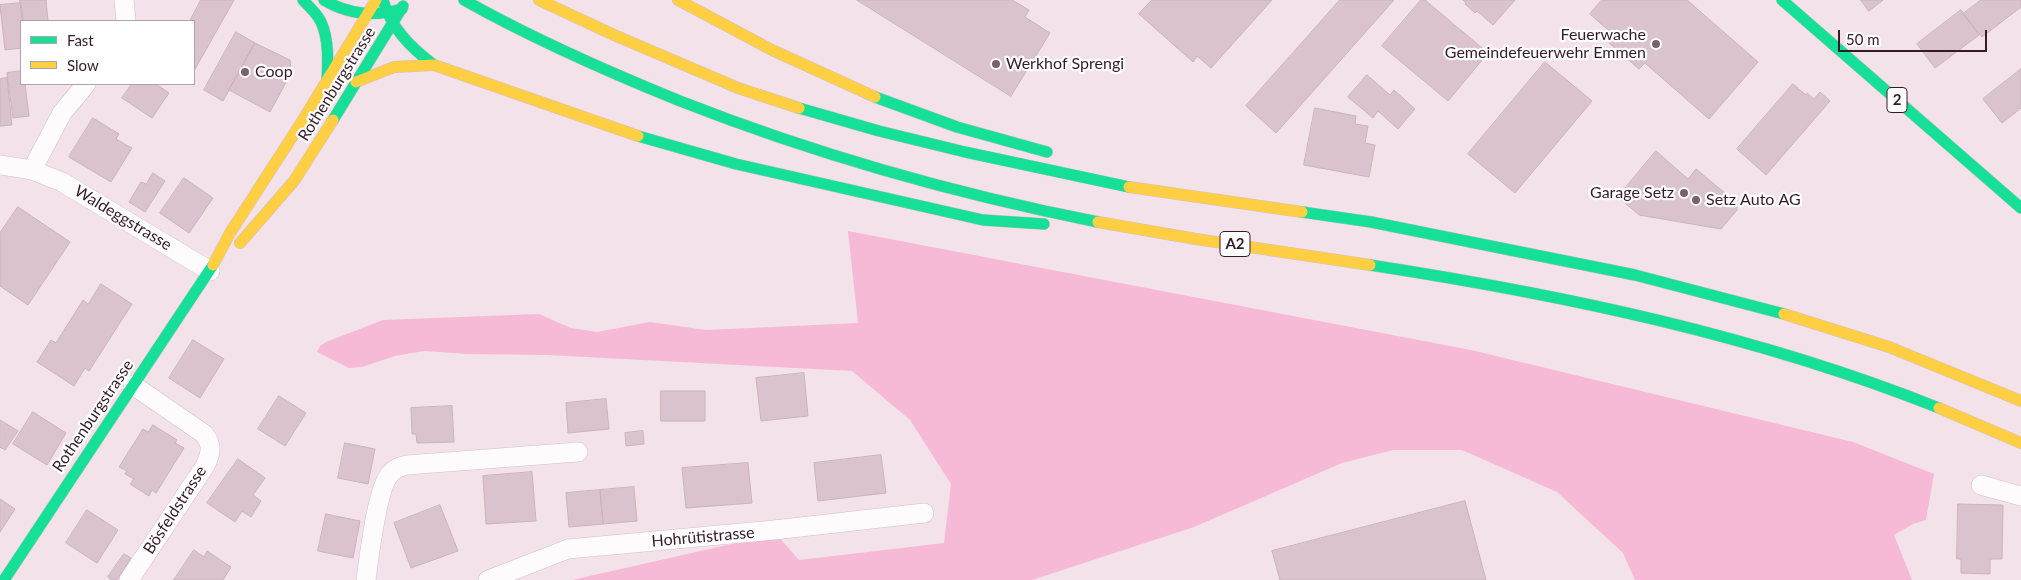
<!DOCTYPE html>
<html>
<head>
<meta charset="utf-8">
<style>
	body { margin:0 }
	#map { position:relative; width:2021px; height:580px; overflow:hidden; background:#f3e2e9; font-family:Lato,sans-serif }
	canvas { display:block }
	.legend { position:absolute; left:20px; top:20px; width:175px; height:65px; box-sizing:border-box; background:#fff; border:1px solid #afa3a9; margin:0; padding:6px 9px; list-style:none; font-size:15px; color:#371a28 }
	.legend li { display:flex; align-items:center; gap:10px; height:25px }
	.legend b { width:25px; border:1px solid #afa3a9 }
	.scale { position:absolute; left:1838px; top:30px; width:149px; height:22px; box-sizing:border-box; border:2px solid #371a28; border-top:0; padding-left:6px; font-size:15px; line-height:18px; white-space:nowrap; color:#371a28; -webkit-text-stroke:4px #fff; paint-order:stroke }
</style>
</head>
<body>
<div id="map">
<canvas width="2021" height="580"></canvas>
<ul class="legend">
<li><b style="height:6px;background:#16e098"></b>Fast</li>
<li><b style="height:6px;background:#ffcf43"></b>Slow</li>
</ul>
<div class="scale">50 m</div>
</div>
<script>
const c = document.querySelector('canvas').getContext('2d');
c.lineJoin = 'round';
function paint(path, color) { c.fillStyle = color; c.fill(path, 'evenodd'); }
function stroke(path, color, width, dash) { c.strokeStyle = color; c.lineWidth = width; c.lineCap = dash ? 'butt' : 'round'; c.setLineDash(dash || []); c.stroke(path); }
function drawText(font, color, halo, rows, align = 'center') {
  c.font = font + ' Lato,sans-serif'; c.lineWidth = 4.5; c.setLineDash([]); c.textBaseline = 'middle'; c.strokeStyle = halo; c.fillStyle = color; for (const [text, x, y, turn = 0] of rows) {
    c.save(); c.translate(x, y); c.rotate((+turn || 0) * Math.PI / 180); c.textAlign = isNaN(turn) ? turn : align; if (halo) c.strokeText(text, 0, 0); c.fillText(text, 0, 0); c.restore();
  }
}
paint(new Path2D(`
	M 848,231 L 1471,350 L 1853,442 L 1934,474 L 1926,520 L 1913,524 L 1894,535 L 1912,580 L 1635,580 L 1623,553 L 1557,492 L 1462,450 L 1393,450 L 1342,463 L 1194,527 L 1032,580 L 572,580 L 776,534 L 799,560 L 944,543 L 951,484 L 910,420 L 852,371 L 548,355 L 466,354 L 424,351 L 395,356 L 362,367 L 349,368 L 317,352 L 320,346 L 326,342 L 383,320 L 539,314 L 571,328 L 597,332 L 650,322 L 706,330 L 858,323 Z`), '#f6bad6');
const building = new Path2D(`
	M 20,0 L 46,0 L 48,21 L 23,21 Z
	M 201,0 L 234,0 L 194,71 L 194,21 L 190,21 Z
	M 857,0 L 1012,0 L 1029,10 L 1025,17 L 1050,33 L 1011,96 Z
	M 1152,0 L 1272,0 L 1211,68 L 1197,56 L 1193,62 L 1139,14 Z
	M 1340,0 L 1394,0 L 1276,133 L 1246,106 Z
	M 1421,0 L 1425,0 L 1488,53 L 1448,101 L 1382,46 Z
	M 1463,0 L 1515,0 L 1493,25 L 1477,11 L 1475,13 L 1465,4 L 1466,3 Z
	M 1602,0 L 1687,0 L 1758,62 L 1709,119 L 1645,63 L 1639,69 L 1609,43 L 1615,36 L 1590,14 Z
	M 1861,0 L 1883,0 L 1869,11 Z
	M 1981,0 L 2021,0 L 2021,7 L 1982,37 L 1963,14 Z
	M 21,3 L 23,21 L 21,21 L 21,48 L 5,50 L 0,5 Z
	M 1961,10 L 1979,35 L 1935,68 L 1917,44 Z
	M 236,32 L 255,43 L 223,101 L 204,90 Z
	M 255,43 L 290,60 L 291,73 L 270,112 L 229,90 Z
	M 1545,62 L 1592,101 L 1515,193 L 1468,154 Z
	M 2021,69 L 2021,108 L 2002,123 L 1983,99 Z
	M 21,71 L 21,84 L 25,84 L 29,116 L 13,118 L 7,73 Z
	M 1367,75 L 1390,95 L 1394,90 L 1415,109 L 1398,129 L 1378,111 L 1373,118 L 1348,97 Z
	M 7,78 L 12,125 L 0,126 L 0,79 Z
	M 132,84 L 156,84 L 169,93 L 152,118 L 122,98 Z
	M 1793,84 L 1806,95 L 1807,93 L 1814,99 L 1820,92 L 1830,101 L 1766,175 L 1737,149 Z
	M 1315,108 L 1356,116 L 1355,124 L 1368,126 L 1365,143 L 1375,145 L 1369,177 L 1304,165 Z
	M 93,118 L 119,134 L 116,139 L 132,148 L 111,182 L 69,157 Z
	M 1656,151 L 1688,179 L 1696,169 L 1737,203 L 1737,210 L 1721,229 L 1639,215 L 1618,197 Z
	M 153,173 L 165,181 L 145,212 L 129,202 L 141,182 L 146,184 Z
	M 184,178 L 213,198 L 189,233 L 160,213 Z
	M 18,207 L 70,242 L 28,305 L 0,286 L 0,233 Z
	M 101,284 L 132,304 L 89,371 L 85,368 L 74,386 L 37,362 L 51,340 L 56,343 L 83,300 L 88,304 Z
	M 193,340 L 224,359 L 200,398 L 169,378 Z
	M 804,373 L 808,416 L 761,421 L 756,378 Z
	M 661,391 L 705,391 L 705,421 L 661,421 Z
	M 279,396 L 306,413 L 285,446 L 258,429 Z
	M 606,399 L 609,429 L 568,433 L 566,403 Z
	M 452,406 L 454,442 L 417,443 L 416,434 L 412,434 L 411,408 Z
	M 33,412 L 66,433 L 47,465 L 13,444 Z
	M 0,420 L 18,431 L 5,450 L 0,447 Z
	M 153,425 L 177,440 L 175,443 L 184,448 L 156,493 L 152,490 L 149,496 L 130,484 L 134,479 L 125,474 L 127,471 L 119,467 L 143,429 L 148,432 Z
	M 643,431 L 644,444 L 626,446 L 625,433 Z
	M 345,443 L 375,449 L 368,484 L 338,478 Z
	M 881,455 L 886,493 L 818,501 L 814,463 Z
	M 238,459 L 265,478 L 253,495 L 261,501 L 251,517 L 242,511 L 235,522 L 207,503 Z
	M 748,463 L 752,503 L 686,508 L 682,468 Z
	M 532,472 L 536,521 L 486,524 L 483,476 Z
	M 634,487 L 637,521 L 603,524 L 600,490 Z
	M 600,490 L 603,524 L 569,527 L 566,493 Z
	M 0,499 L 15,509 L 0,532 Z
	M 1465,501 L 1486,580 L 1280,580 L 1272,551 Z
	M 1958,504 L 2003,505 L 2002,559 L 1990,559 L 1990,574 L 1961,573 L 1961,559 L 1957,559 Z
	M 440,505 L 458,551 L 411,568 L 394,523 Z
	M 87,510 L 118,530 L 97,563 L 66,543 Z
	M 326,514 L 360,521 L 353,558 L 318,551 Z
	M 194,550 L 204,557 L 207,551 L 231,567 L 223,580 L 174,580 Z
	M 124,554 L 131,558 L 117,580 L 112,580 L 108,577 Z`);
paint(building, '#dac3ce');
stroke(building, '#c9b3bc', 1);
const street = new Path2D(`
	M 124,0 L 126,21
	M 0,165 L 32,170 L 62,182 L 210,271
	M 32,170 L 62,113 L 86,84
	M 1981,485 L 2021,496
	M 129,580 L 205,466 C 211,453 213,445 204,434 L 133,385
	M 366,580 C 369,558 377,488 390,474 C 395,468 400,467 407,465 L 578,452
	M 488,580 L 568,549 L 774,530 L 924,513`);
const fast = new Path2D(`
	M 303,0 C 309,7 317,13 321,22 C 329,39 328,62 327,81
	M 324,0 C 349,15 374,17 402,9
	M 383,0 C 391,28 411,48 434,65
	M 464,0 C 533,39 606,71 680,101 C 815,154 956,194 1098,222
	M 1782,0 L 2021,208
	M 875,97 L 957,127 L 1047,152
	M 799,108 L 879,131 L 965,152 L 1129,187
	M 333,120 L 403,6
	M 638,136 L 736,164 L 983,220 L 1044,224
	M 1302,212 L 1371,222 L 1635,275 L 1784,314
	M 1370,265 C 1564,295 1756,335 1939,408
	M 4,580 L 213,265`);
const slow = new Path2D(`
	M 539,0 L 614,35 L 738,88 L 799,108
	M 678,0 L 772,50 L 875,97
	M 356,82 L 394,67 L 434,65 L 638,136
	M 1129,187 L 1302,212
	M 1098,222 L 1196,239 L 1370,265
	M 240,243 L 294,181 L 333,120
	M 213,265 L 230,233 L 301,123 L 376,0
	M 1784,314 L 1889,347 L 2021,401
	M 1939,408 L 2021,443`);
stroke(street, '#d4bec8', 20);
stroke(fast, '#d4bec8', 12);
stroke(slow, '#d4bec8', 12);
stroke(street, '#fdfbfc', 19);
stroke(fast, '#16e098', 11);
stroke(slow, '#ffcf43', 11);
for (const [x, y, r, color] of [
	[1656,44,5,"#79606c"],
	[996,64,5,"#79606c"],
	[245,72,5,"#79606c"],
	[1684,193,5,"#79606c"],
	[1696,200,5,"#79606c"]
]) { const dot = new Path2D(); dot.arc(x, y, r, 0, 2 * Math.PI); c.fillStyle = color; c.fill(dot); stroke(dot, '#fff', 2); }
for (const [x, y, w] of [
	[1897,100,20],
	[1235,244,30]
]) { const box = new Path2D(); box.roundRect(x - w / 2, y - 12.5, w, 25, 4); c.fillStyle = '#fff'; c.fill(box); stroke(box, '#371a28', 1); }
drawText('bold 15px', '#371a28', null, [
	["2",1897,100],
	["A2",1235,244]
]);
drawText('16px', '#371a28', '#fff', [
	["Feuerwache",1646,35,"right"],
	["Gemeindefeuerwehr Emmen",1646,53,"right"],
	["Werkhof Sprengi",1006,64],
	["Coop",255,72],
	["Garage Setz",1674,193,"right"],
	["Setz Auto AG",1706,200]
], 'left');
drawText('16px', '#371a28', '#fff', [
	["Rothenburgstrasse",337,84,-58],
	["Waldeggstrasse",123,218,31],
	["Rothenburgstrasse",93,416,-56],
	["Bösfeldstrasse",175,510,-57],
	["Hohrütistrasse",703,537,-5]
]);
</script>
</body>
</html>
